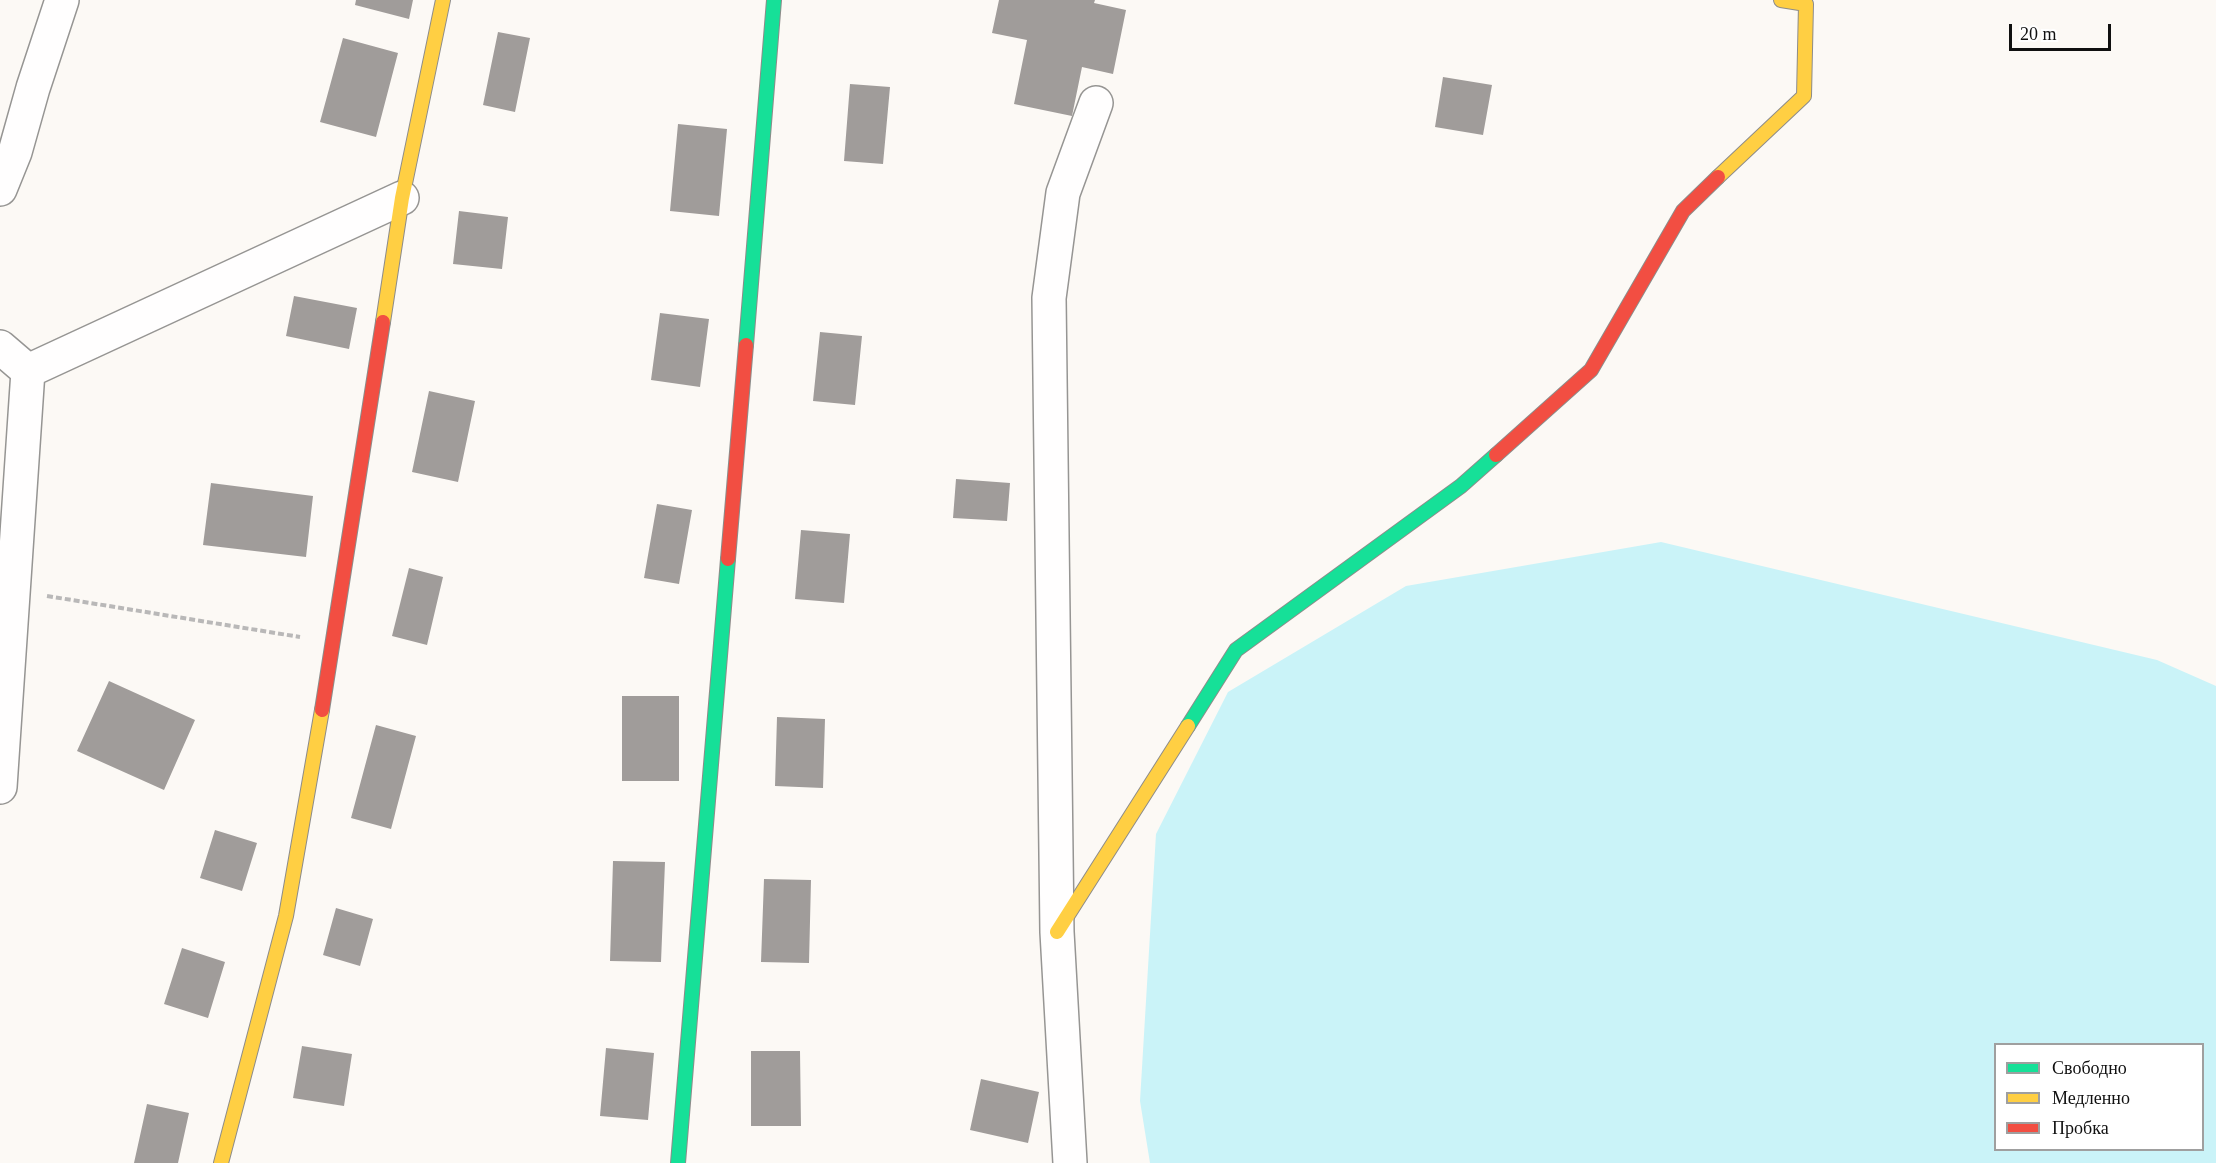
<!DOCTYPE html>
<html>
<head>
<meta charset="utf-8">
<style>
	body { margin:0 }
	#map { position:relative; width:2216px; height:1163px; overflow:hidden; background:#fcf9f5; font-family:"Times New Roman",serif }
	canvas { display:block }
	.legend { position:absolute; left:1994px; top:1043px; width:210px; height:108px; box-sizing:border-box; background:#fff; border:2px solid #9f9f9f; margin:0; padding:8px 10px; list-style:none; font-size:18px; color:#101010 }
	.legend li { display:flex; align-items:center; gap:12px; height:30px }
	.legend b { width:30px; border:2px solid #9f9f9f }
	.scale { position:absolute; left:2009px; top:24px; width:102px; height:27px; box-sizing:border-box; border:3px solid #101010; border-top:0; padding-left:8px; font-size:18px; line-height:21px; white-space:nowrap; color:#101010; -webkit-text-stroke:4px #fff; paint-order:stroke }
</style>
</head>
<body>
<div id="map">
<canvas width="2216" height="1163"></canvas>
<ul class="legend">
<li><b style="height:8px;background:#16e098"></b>Свободно</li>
<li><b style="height:8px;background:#ffcf43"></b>Медленно</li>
<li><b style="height:8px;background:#f24e42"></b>Пробка</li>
</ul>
<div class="scale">20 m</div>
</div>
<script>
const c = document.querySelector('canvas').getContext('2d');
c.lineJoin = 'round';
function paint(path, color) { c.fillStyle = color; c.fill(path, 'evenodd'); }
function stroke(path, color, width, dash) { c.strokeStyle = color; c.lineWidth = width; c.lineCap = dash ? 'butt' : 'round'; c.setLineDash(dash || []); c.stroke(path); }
paint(new Path2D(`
	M 1661,542 L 2157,660 L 2216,686 L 2216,1163 L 1150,1163 L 1140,1101 L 1156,834 L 1228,692 L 1406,586 ZM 1996,1044 L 2202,1044 L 2202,1150 L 1996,1150 Z`), '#caf3f8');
paint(new Path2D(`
	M 356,0 L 413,0 L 409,19 L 355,5 Z
	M 999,0 L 1095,0 L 1094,3 L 1126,10 L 1113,74 L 1082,67 L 1072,116 L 1014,104 L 1027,40 L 992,33 Z
	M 498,32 L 530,38 L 515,112 L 483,105 Z
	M 343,38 L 398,53 L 376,137 L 320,122 Z
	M 1443,77 L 1492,85 L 1483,135 L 1435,127 Z
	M 850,84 L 890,87 L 883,164 L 844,161 Z
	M 678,124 L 727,129 L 719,216 L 670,211 Z
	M 459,211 L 508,217 L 502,269 L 453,264 Z
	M 294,296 L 357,308 L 349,349 L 286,336 Z
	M 660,313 L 709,319 L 700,387 L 651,380 Z
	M 820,332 L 862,336 L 855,405 L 813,401 Z
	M 429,391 L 475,401 L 458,482 L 412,472 Z
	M 956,479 L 1010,483 L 1007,521 L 953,518 Z
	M 211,483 L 313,496 L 306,557 L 203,545 Z
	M 657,504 L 692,510 L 679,584 L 644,578 Z
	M 801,530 L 850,534 L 844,603 L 795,599 Z
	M 409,568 L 443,577 L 427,645 L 392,636 Z
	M 109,681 L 195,720 L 164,790 L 77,751 Z
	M 622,696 L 679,696 L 679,781 L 622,781 Z
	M 777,717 L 825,719 L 823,788 L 775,786 Z
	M 376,725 L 416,736 L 391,829 L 351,818 Z
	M 215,830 L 257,843 L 242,891 L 200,878 Z
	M 613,861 L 665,862 L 661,962 L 610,961 Z
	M 764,879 L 811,880 L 809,963 L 761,962 Z
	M 336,908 L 373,919 L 360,966 L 323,955 Z
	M 182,948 L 225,962 L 208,1018 L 164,1004 Z
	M 302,1046 L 352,1054 L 344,1106 L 293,1098 Z
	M 606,1048 L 654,1053 L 648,1120 L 600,1116 Z
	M 751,1051 L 800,1051 L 801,1126 L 751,1126 Z
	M 981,1079 L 1039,1092 L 1028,1143 L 970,1130 Z
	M 147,1104 L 189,1113 L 178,1163 L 134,1163 Z`), '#a09c9a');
const street = new Path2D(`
	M 0,189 L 15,152 L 33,88 L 62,0
	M 0,347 L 28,371
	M 28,371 L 402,198
	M 0,787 L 28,371
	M 1070,1163 L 1057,932 L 1049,298 L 1063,193 L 1096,103`);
const fast = new Path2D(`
	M 746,345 L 774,0
	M 1188,726 L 1236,650 L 1461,486 L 1496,455
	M 678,1163 L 728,559`);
const slow = new Path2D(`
	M 1718,177 L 1804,96 L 1806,4 L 1781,0
	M 383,322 L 402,198 L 443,0
	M 1057,932 L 1188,726
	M 221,1163 L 286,916 L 322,710`);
const jam = new Path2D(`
	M 1496,455 L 1591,370 L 1683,211 L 1718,177
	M 728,559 L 746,345
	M 322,710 L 383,322`);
stroke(street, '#969593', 36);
stroke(fast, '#8d8c8a', 16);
stroke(slow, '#8d8c8a', 16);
stroke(jam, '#8d8c8a', 16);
stroke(new Path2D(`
	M 47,596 L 300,637`), '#b9b8b8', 4, [6, 3]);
stroke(street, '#fffefe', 33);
stroke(fast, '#16e098', 14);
stroke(slow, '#ffcf43', 14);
stroke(jam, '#f24e42', 14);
</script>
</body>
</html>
